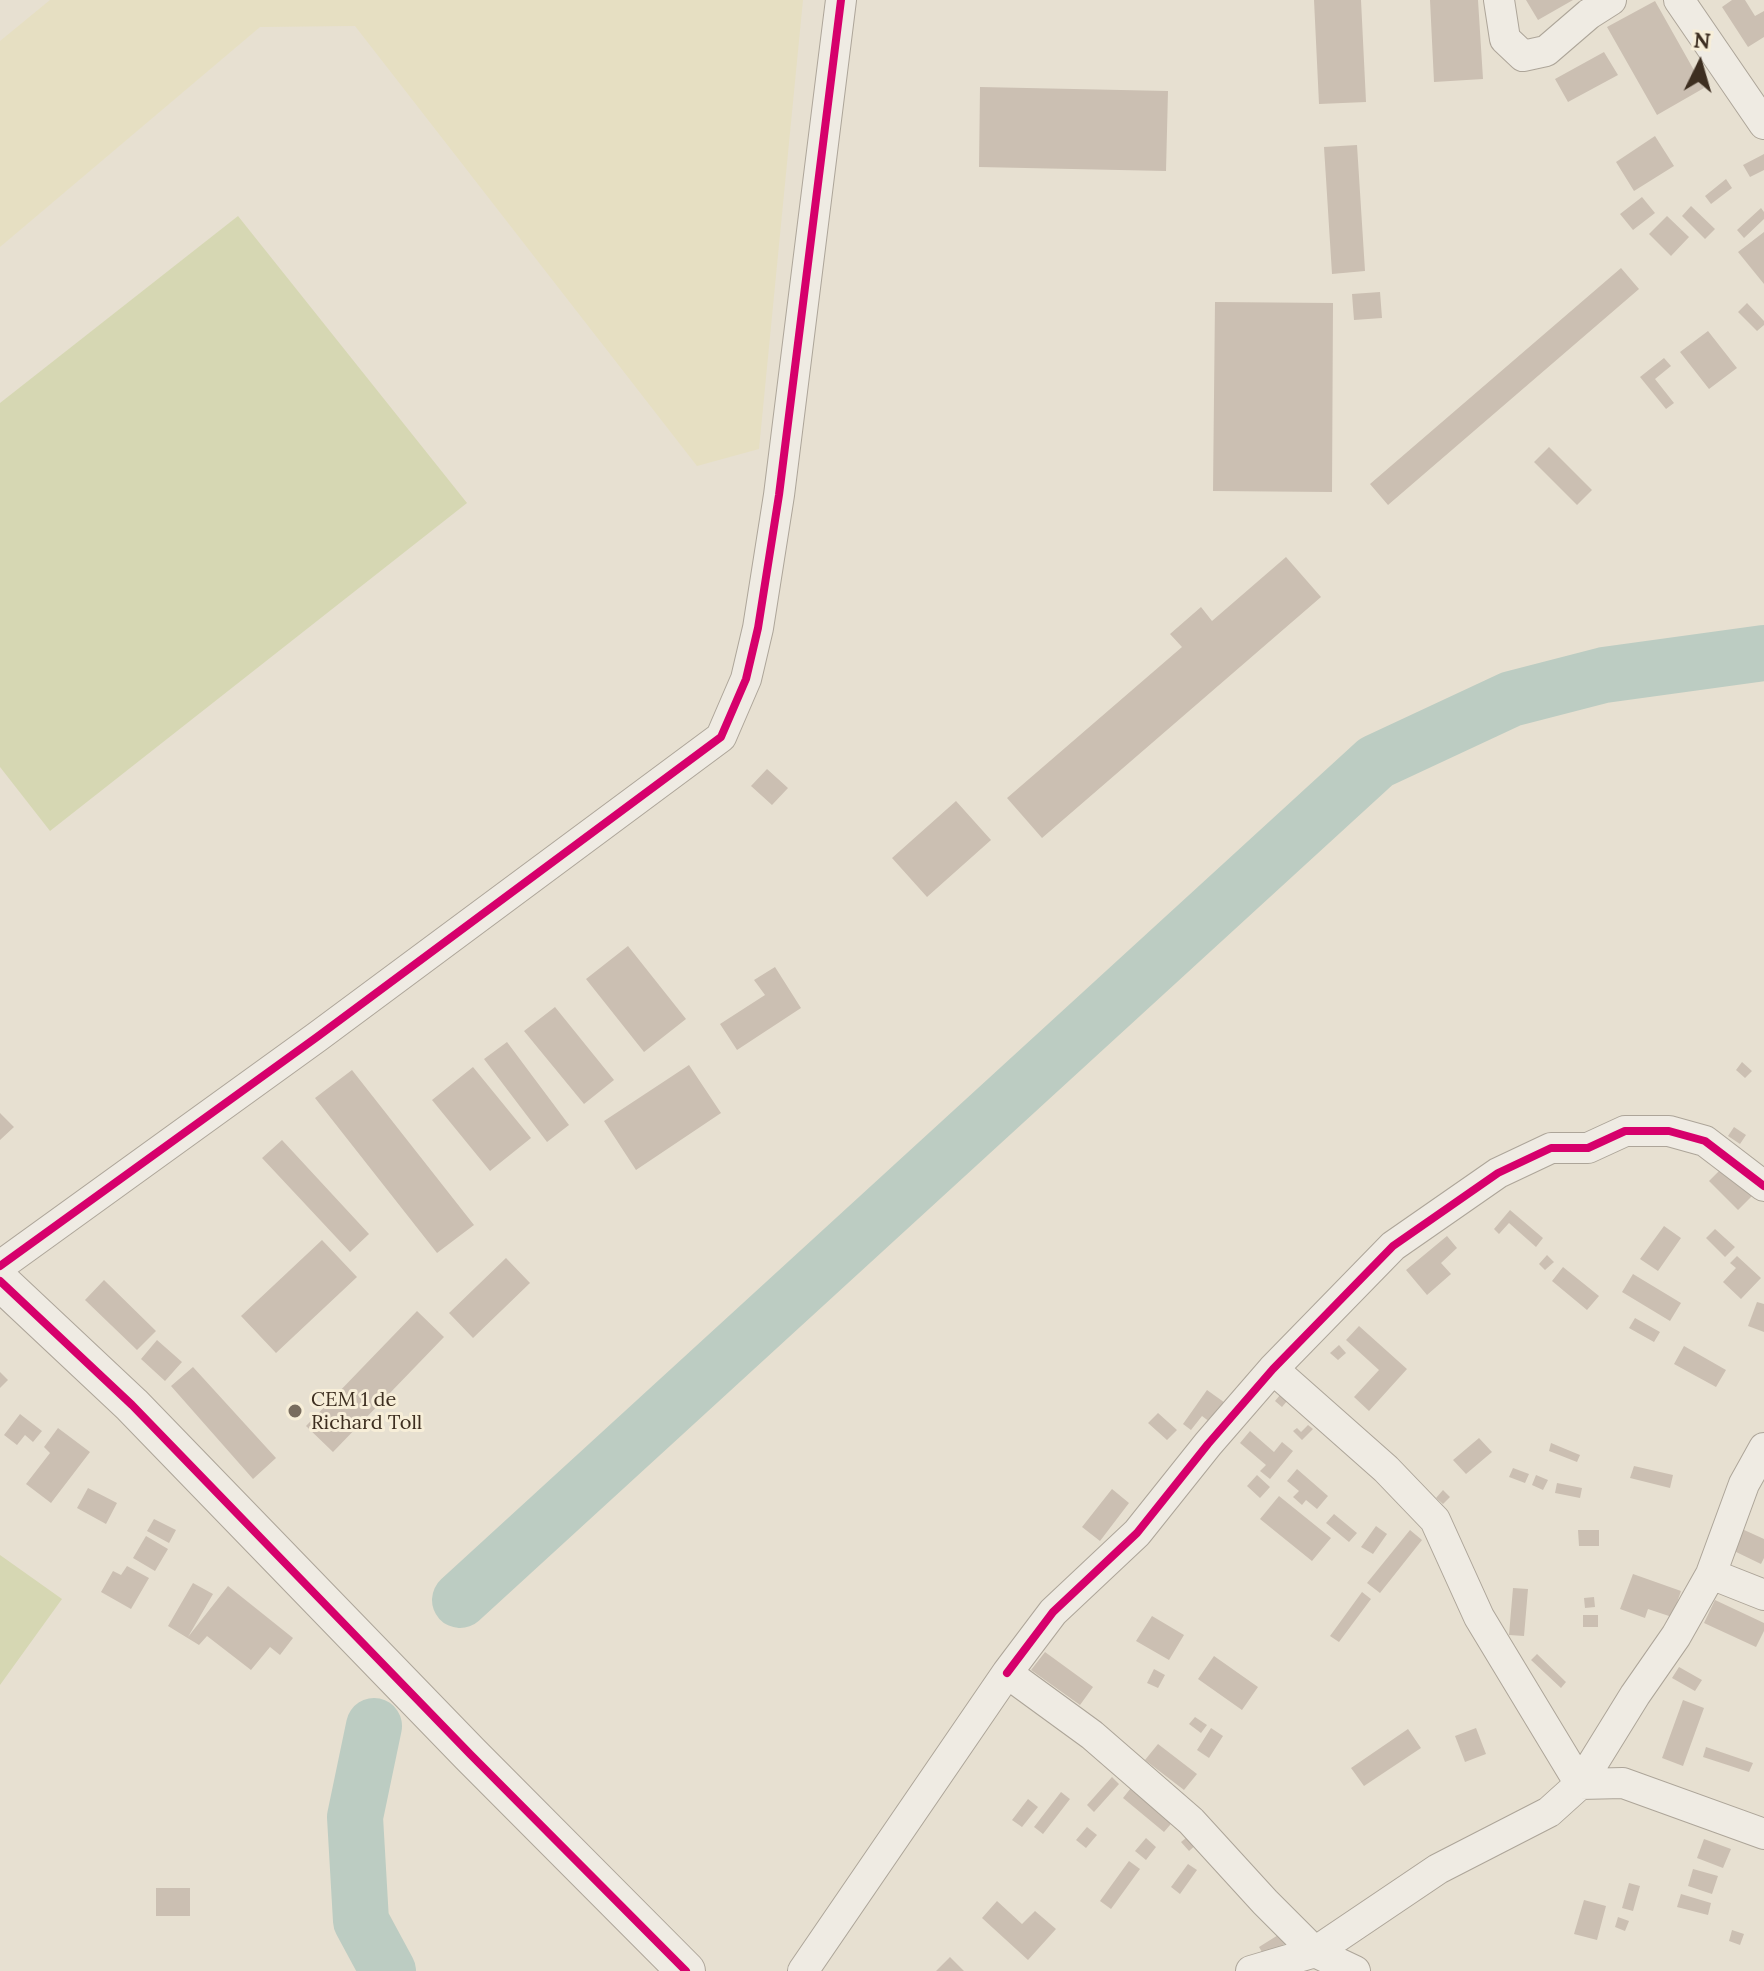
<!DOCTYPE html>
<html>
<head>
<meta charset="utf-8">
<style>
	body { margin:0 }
	#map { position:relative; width:1764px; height:1971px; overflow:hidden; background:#e7e0d1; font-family:Lora,serif }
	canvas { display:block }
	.north { position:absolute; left:1660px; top:24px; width:80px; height:80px; -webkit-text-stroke:6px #f7eed8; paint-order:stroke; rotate:5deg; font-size:22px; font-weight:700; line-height:32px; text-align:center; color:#3d2e20 }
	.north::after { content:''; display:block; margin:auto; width:28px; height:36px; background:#3d2e20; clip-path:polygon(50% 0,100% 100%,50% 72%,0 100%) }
</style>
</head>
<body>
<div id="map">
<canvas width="1764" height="1971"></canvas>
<div class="north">N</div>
</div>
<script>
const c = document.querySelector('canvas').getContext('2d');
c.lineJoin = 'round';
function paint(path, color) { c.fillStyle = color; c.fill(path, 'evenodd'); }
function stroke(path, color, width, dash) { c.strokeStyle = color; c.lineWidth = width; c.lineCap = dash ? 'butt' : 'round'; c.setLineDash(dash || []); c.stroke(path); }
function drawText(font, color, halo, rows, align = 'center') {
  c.font = font + ' Lora,serif'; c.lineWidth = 6; c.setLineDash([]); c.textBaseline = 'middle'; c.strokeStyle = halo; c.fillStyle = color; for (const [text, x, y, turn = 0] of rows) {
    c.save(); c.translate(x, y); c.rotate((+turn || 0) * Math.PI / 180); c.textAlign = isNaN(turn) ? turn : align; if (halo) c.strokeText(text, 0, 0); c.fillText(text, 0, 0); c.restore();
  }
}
paint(new Path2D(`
	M 50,0 L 803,0 L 759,449 L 697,466 L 355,26 L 260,27 L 0,247 L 0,41 Z`), '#e6dfc2');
paint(new Path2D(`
	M 238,216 L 467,503 L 50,831 L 0,767 L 0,403 Z
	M 0,1555 L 62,1599 L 0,1685 Z`), '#d6d7b3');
stroke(new Path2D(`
	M 460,1600 L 1376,762 L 1511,699 L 1604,675 L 1764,653
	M 374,1726 L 355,1817 L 361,1921 L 388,1971`), '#bcccc2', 56);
paint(new Path2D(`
	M 1314,0 L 1361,0 L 1366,102 L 1319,104 Z
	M 1430,0 L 1478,0 L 1483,79 L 1434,82 Z
	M 1526,0 L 1573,0 L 1538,20 Z
	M 1732,0 L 1745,0 L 1755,16 L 1764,11 L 1764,37 L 1748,47 L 1722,7 Z
	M 1655,1 L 1704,88 L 1657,115 L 1607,27 Z
	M 1604,52 L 1618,75 L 1568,102 L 1555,79 Z
	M 980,87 L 1168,91 L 1166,171 L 979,167 Z
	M 1655,136 L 1674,166 L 1634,191 L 1616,162 Z
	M 1357,145 L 1365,271 L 1332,274 L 1324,147 Z
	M 1764,154 L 1764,170 L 1750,177 L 1743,165 Z
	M 1726,179 L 1732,188 L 1711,204 L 1705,196 Z
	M 1642,197 L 1655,213 L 1633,230 L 1620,214 Z
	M 1691,206 L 1715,229 L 1705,239 L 1682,216 Z
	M 1761,208 L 1764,212 L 1764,219 L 1744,238 L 1737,230 Z
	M 1667,216 L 1689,237 L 1671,256 L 1649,234 Z
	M 1764,232 L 1764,284 L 1738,252 Z
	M 1621,268 L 1639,289 L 1388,505 L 1370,484 Z
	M 1380,292 L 1382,318 L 1354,320 L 1352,294 Z
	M 1215,302 L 1333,303 L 1332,492 L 1213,491 Z
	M 1747,303 L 1764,321 L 1764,325 L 1757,331 L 1738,312 Z
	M 1708,331 L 1737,368 L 1709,389 L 1680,352 Z
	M 1664,358 L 1671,366 L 1655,379 L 1674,403 L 1666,409 L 1640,377 Z
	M 1549,447 L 1592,490 L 1577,505 L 1534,462 Z
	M 1286,557 L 1321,597 L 1042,838 L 1007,798 L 1182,647 L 1170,634 L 1201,607 L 1212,621 Z
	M 767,769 L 788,788 L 772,805 L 751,786 Z
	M 956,801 L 991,840 L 927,897 L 892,858 Z
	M 628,946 L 686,1019 L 644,1052 L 586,979 Z
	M 775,967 L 801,1008 L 737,1050 L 720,1024 L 765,995 L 754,980 Z
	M 555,1007 L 614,1080 L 584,1104 L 524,1031 Z
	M 507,1042 L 569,1125 L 547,1142 L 484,1059 Z
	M 1742,1062 L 1752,1071 L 1745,1078 L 1736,1070 Z
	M 689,1065 L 721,1113 L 636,1170 L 604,1121 Z
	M 473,1067 L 531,1138 L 490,1171 L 432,1100 Z
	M 352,1070 L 474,1225 L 437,1253 L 315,1098 Z
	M 0,1113 L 14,1127 L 0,1140 Z
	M 1734,1127 L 1746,1135 L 1740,1144 L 1728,1136 Z
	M 282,1140 L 369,1234 L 350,1252 L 262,1158 Z
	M 1723,1167 L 1752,1196 L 1738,1210 L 1709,1181 Z
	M 1510,1210 L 1543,1238 L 1536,1247 L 1509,1223 L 1499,1234 L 1494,1229 Z
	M 1664,1226 L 1681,1238 L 1658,1271 L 1640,1259 Z
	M 1715,1229 L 1735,1247 L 1725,1257 L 1706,1238 Z
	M 1447,1236 L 1457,1248 L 1441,1263 L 1451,1274 L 1427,1295 L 1406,1270 Z
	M 322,1240 L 357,1277 L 276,1353 L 241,1316 Z
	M 1547,1255 L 1554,1262 L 1545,1270 L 1539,1264 Z
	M 1737,1256 L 1761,1278 L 1741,1299 L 1723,1282 L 1736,1268 L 1730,1263 Z
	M 506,1258 L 530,1283 L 473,1338 L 449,1313 Z
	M 1563,1267 L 1599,1296 L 1587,1310 L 1552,1281 Z
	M 1633,1274 L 1681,1303 L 1670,1321 L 1622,1292 Z
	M 104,1280 L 156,1331 L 137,1350 L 85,1300 Z
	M 1757,1302 L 1764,1304 L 1764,1332 L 1748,1326 Z
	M 417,1311 L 444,1337 L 333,1452 L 306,1426 Z
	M 1635,1318 L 1660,1332 L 1654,1342 L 1629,1328 Z
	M 1359,1326 L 1407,1369 L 1369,1411 L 1354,1397 L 1379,1370 L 1346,1340 Z
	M 157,1340 L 182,1362 L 165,1381 L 141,1359 Z
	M 1339,1345 L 1346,1353 L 1338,1360 L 1330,1353 Z
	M 1684,1346 L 1726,1370 L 1716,1387 L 1674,1364 Z
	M 193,1367 L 276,1458 L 253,1479 L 171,1386 Z
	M 0,1372 L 8,1380 L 0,1388 Z
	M 1207,1390 L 1228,1405 L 1214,1425 L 1202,1416 L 1191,1430 L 1183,1424 Z
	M 1280,1395 L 1287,1401 L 1282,1407 L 1275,1401 Z
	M 1158,1413 L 1177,1430 L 1167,1440 L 1148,1423 Z
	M 20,1414 L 42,1431 L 33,1442 L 25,1435 L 17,1445 L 4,1435 Z
	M 1308,1425 L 1313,1429 L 1302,1440 L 1293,1431 L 1297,1428 L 1301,1432 Z
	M 58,1428 L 90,1452 L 51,1503 L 26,1484 L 50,1453 L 44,1447 Z
	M 1250,1431 L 1274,1452 L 1282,1442 L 1293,1451 L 1270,1479 L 1260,1471 L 1266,1465 L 1240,1443 Z
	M 1479,1438 L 1492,1452 L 1466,1474 L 1453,1460 Z
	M 1551,1443 L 1580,1455 L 1577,1462 L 1549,1451 Z
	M 1634,1466 L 1673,1475 L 1670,1488 L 1630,1478 Z
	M 1513,1468 L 1529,1474 L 1525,1483 L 1509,1477 Z
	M 1297,1469 L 1328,1496 L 1317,1509 L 1306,1500 L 1302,1505 L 1293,1497 L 1299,1491 L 1287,1481 Z
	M 1257,1475 L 1270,1487 L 1260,1498 L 1247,1486 Z
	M 1536,1475 L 1548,1480 L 1543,1490 L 1532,1485 Z
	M 1557,1483 L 1582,1488 L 1580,1498 L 1555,1493 Z
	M 88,1488 L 117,1503 L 106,1524 L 77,1508 Z
	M 1112,1489 L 1129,1503 L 1100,1541 L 1082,1527 Z
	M 1443,1490 L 1450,1497 L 1443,1504 L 1436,1498 Z
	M 1279,1496 L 1331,1538 L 1312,1561 L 1260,1519 Z
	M 1334,1514 L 1357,1533 L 1349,1542 L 1326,1523 Z
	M 154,1519 L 176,1530 L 169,1543 L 147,1531 Z
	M 1376,1526 L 1387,1534 L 1373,1554 L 1361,1547 Z
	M 1742,1529 L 1764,1539 L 1764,1558 L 1761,1564 L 1732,1550 Z
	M 1410,1530 L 1422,1540 L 1380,1593 L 1367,1583 Z
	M 1578,1530 L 1599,1530 L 1599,1546 L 1579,1546 Z
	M 146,1536 L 168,1549 L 155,1571 L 133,1558 Z
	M 127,1566 L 149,1578 L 131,1609 L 101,1592 L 113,1571 L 121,1575 Z
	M 1633,1574 L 1681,1591 L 1672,1617 L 1648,1609 L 1645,1618 L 1620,1609 Z
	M 193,1583 L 213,1594 L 188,1637 L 228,1586 L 293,1638 L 280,1655 L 270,1647 L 251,1670 L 207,1636 L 199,1645 L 168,1626 Z
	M 1513,1588 L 1528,1589 L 1524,1636 L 1509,1635 Z
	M 1362,1592 L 1371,1599 L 1339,1642 L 1330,1636 Z
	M 1594,1597 L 1595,1607 L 1585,1608 L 1584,1598 Z
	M 1715,1600 L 1764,1623 L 1764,1631 L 1756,1647 L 1704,1623 Z
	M 1583,1615 L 1598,1615 L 1598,1627 L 1583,1627 Z
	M 1152,1616 L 1184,1635 L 1169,1660 L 1136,1641 Z
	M 1045,1652 L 1093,1687 L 1080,1705 L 1031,1670 Z
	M 1537,1654 L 1566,1682 L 1561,1688 L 1531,1660 Z
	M 1214,1656 L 1258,1687 L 1242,1710 L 1198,1679 Z
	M 1679,1667 L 1702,1680 L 1695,1691 L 1672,1678 Z
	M 1154,1669 L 1165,1675 L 1158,1688 L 1147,1683 Z
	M 1683,1700 L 1704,1708 L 1683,1766 L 1662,1758 Z
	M 1195,1717 L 1207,1725 L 1201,1733 L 1189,1724 Z
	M 1211,1728 L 1223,1736 L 1209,1758 L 1197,1750 Z
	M 1476,1728 L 1486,1754 L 1465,1762 L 1455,1736 Z
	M 1408,1729 L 1421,1748 L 1364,1786 L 1351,1768 Z
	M 1158,1744 L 1197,1774 L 1184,1790 L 1145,1760 Z
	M 1706,1747 L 1753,1763 L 1749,1772 L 1703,1757 Z
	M 1112,1777 L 1119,1784 L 1094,1812 L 1087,1805 Z
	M 1134,1784 L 1176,1818 L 1164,1832 L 1123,1798 Z
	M 1061,1792 L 1070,1799 L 1043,1834 L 1034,1827 Z
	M 1028,1799 L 1038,1807 L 1022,1827 L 1012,1820 Z
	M 1087,1827 L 1097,1835 L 1086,1848 L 1076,1840 Z
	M 1191,1834 L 1198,1843 L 1189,1851 L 1181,1842 Z
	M 1146,1838 L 1156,1847 L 1146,1860 L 1135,1851 Z
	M 1704,1839 L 1731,1849 L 1723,1868 L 1697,1858 Z
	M 1129,1861 L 1140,1869 L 1111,1909 L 1100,1901 Z
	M 1188,1864 L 1197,1870 L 1180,1894 L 1171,1887 Z
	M 1693,1869 L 1718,1876 L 1712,1894 L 1688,1886 Z
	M 1629,1883 L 1640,1886 L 1633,1911 L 1622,1908 Z
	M 156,1888 L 190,1888 L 190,1916 L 156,1916 Z
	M 1681,1894 L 1711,1903 L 1708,1915 L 1677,1907 Z
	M 1584,1900 L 1606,1906 L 1597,1940 L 1574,1934 Z
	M 997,1901 L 1022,1924 L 1035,1911 L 1056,1929 L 1028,1960 L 982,1918 Z
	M 1618,1917 L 1629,1921 L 1625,1931 L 1615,1927 Z
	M 1732,1930 L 1744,1934 L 1740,1945 L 1729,1941 Z
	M 1283,1932 L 1289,1941 L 1265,1957 L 1259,1947 Z
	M 950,1957 L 964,1971 L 936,1971 Z`), '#cbbfb2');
const minor = new Path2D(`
	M 1499,0 L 1505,39 L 1523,56 L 1546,51 L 1589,14 L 1611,0
	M 1679,0 L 1764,124
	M 0,1266 L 317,1037 L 721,737 L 746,679 L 758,628 L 779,495 L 841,0
	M 1273,1369 L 1386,1469 L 1435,1520 L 1479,1617 L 1580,1784 L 1623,1783 L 1764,1834
	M 1711,1574 L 1764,1595
	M 1007,1673 L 1053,1612 L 1137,1533 L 1208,1444 L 1273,1369 L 1393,1246 L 1498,1173 L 1551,1148 L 1588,1148 L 1625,1131 L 1669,1131 L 1705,1141 L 1764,1186
	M 803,1971 L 1007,1673 L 1092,1735 L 1191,1821 L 1265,1902 L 1315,1952 L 1355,1971
	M 1251,1971 L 1315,1952 L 1438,1869 L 1549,1812 L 1580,1784 L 1635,1695 L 1676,1636 L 1711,1574 L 1744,1484 L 1764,1448`);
const tertiary = new Path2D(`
	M 0,1281 L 132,1405 L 470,1754 L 686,1971`);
stroke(minor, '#ada599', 32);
stroke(tertiary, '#ada599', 40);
stroke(minor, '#efebe3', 30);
stroke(tertiary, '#efebe3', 38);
stroke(new Path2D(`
	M 0,1266 L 317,1037 L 721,737 L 746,679 L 758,628 L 779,495 L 841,0
	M 0,1281 L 132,1405 L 470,1754 L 686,1971
	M 1007,1673 L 1053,1612 L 1137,1533 L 1208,1444 L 1273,1369 L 1393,1246 L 1498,1173 L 1551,1148 L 1588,1148 L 1625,1131 L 1669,1131 L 1705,1141 L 1764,1186`), '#d6006c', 8);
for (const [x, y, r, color] of [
	[295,1411,8,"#786c5e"]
]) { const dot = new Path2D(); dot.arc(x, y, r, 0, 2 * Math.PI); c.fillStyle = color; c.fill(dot); stroke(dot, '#f7eed8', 3); }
drawText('20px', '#3d2e20', '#f7eed8', [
	["CEM 1 de",311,1400],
	["Richard Toll",311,1423]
], 'left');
</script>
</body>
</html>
